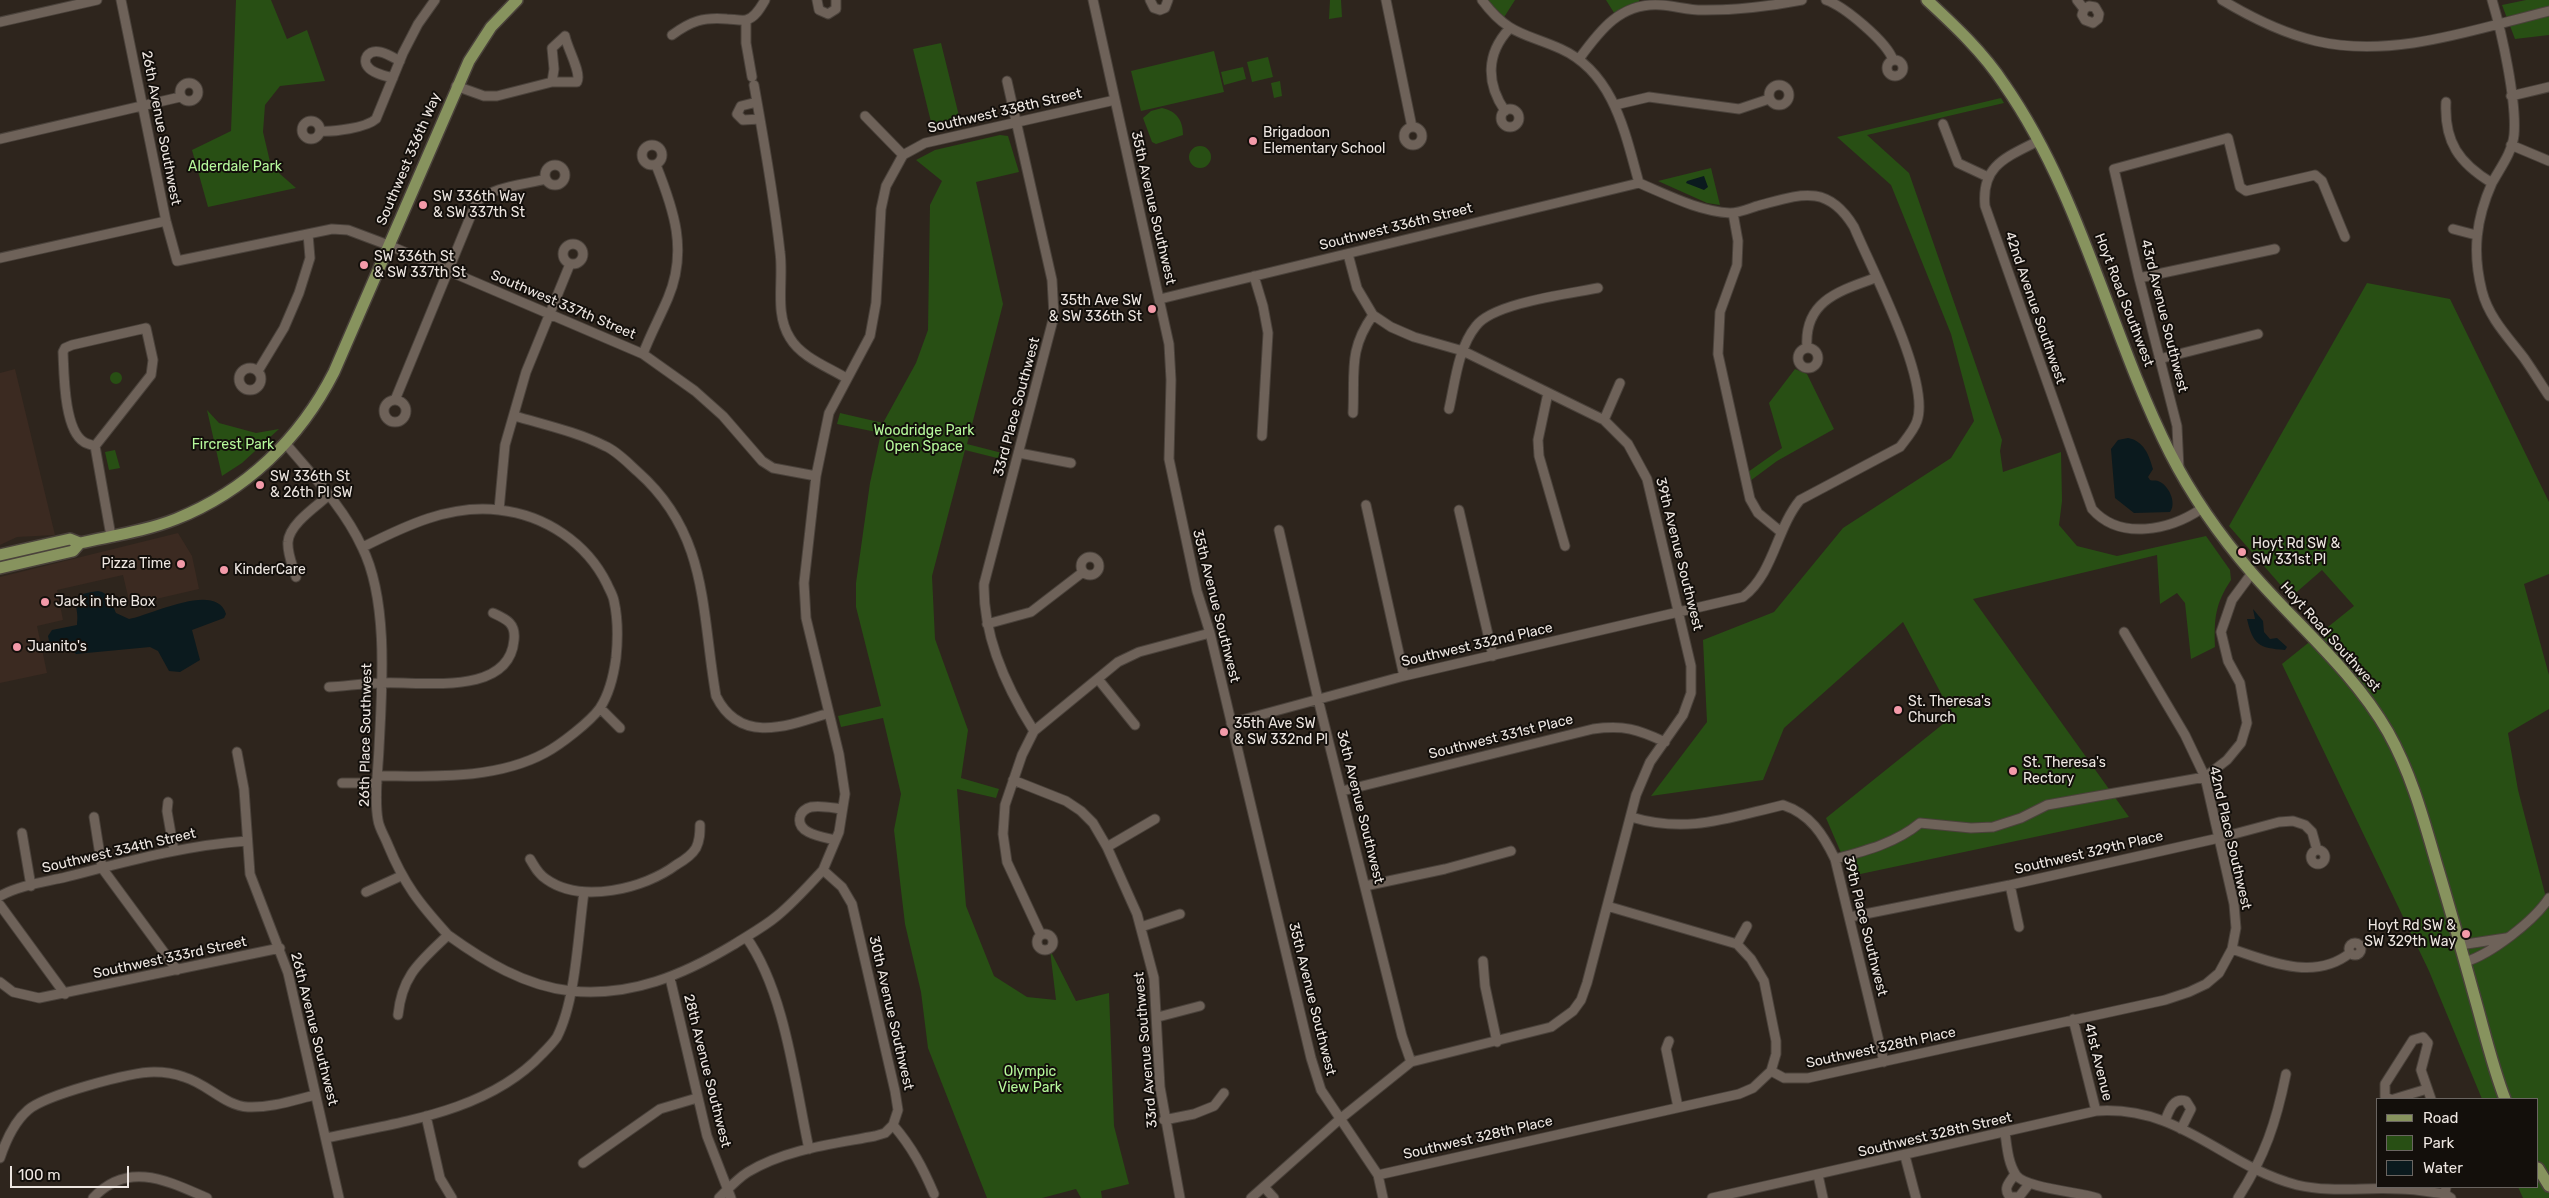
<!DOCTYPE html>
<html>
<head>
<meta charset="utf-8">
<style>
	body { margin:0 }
	#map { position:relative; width:2549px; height:1198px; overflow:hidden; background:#2e251d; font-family:Rubik,sans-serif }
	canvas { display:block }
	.legend { position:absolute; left:2376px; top:1098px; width:162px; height:90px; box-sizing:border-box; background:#130f0b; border:1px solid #6a6561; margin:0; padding:6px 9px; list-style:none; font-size:15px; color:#ede6e1 }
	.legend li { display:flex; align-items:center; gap:10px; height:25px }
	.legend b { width:25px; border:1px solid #6a6561 }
	.scale { position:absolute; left:10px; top:1166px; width:119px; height:22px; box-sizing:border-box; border:2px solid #ede6e1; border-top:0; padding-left:6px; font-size:15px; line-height:18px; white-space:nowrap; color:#ede6e1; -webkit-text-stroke:4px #130f0b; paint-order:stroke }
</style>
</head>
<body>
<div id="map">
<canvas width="2549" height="1198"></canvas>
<ul class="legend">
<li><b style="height:6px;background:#87935e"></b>Road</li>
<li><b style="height:14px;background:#284f14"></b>Park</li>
<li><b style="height:14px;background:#0b1a1e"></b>Water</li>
</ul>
<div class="scale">100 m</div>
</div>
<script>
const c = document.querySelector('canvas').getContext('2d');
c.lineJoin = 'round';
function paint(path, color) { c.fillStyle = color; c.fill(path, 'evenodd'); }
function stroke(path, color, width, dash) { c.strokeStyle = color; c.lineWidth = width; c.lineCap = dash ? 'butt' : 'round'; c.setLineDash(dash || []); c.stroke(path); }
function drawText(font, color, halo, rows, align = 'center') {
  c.font = font + ' Rubik,sans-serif'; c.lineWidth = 4; c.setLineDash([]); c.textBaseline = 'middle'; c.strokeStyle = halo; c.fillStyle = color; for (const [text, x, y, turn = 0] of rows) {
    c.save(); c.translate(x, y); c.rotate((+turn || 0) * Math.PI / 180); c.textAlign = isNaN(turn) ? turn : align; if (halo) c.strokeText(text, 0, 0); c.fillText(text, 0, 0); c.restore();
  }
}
paint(new Path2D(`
	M 15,369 L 55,535 L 17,537 L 0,545 L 0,373 Z
	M 178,533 L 192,556 L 199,589 L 130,605 L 123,575 L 57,590 L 63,620 L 37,626 L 47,673 L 0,683 L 0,577 Z`), '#3b2a21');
paint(new Path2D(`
	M 236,0 L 271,0 L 287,39 L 307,30 L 325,81 L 280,86 L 265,105 L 263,132 L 271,166 L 296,188 L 208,207 L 192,150 L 231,131 Z
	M 1330,0 L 1341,0 L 1342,17 L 1329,19 Z
	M 1482,0 L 1515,0 L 1501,22 Z
	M 1606,0 L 1639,0 L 1641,6 L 1616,16 Z
	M 2526,0 L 2549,0 L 2549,35 L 2515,39 L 2502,5 Z
	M 941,43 L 961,124 L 933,130 L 913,49 Z
	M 1214,51 L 1224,92 L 1141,111 L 1131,71 Z
	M 1268,57 L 1273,77 L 1252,82 L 1247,62 Z
	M 1243,67 L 1246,79 L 1224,85 L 1221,72 Z
	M 1280,81 L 1282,96 L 1274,98 L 1271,83 Z
	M 2001,98 L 2004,103 L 1867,135 L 1909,173 L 2002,440 L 2000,451 L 2003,472 L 2061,452 L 2062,501 L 2059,525 L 2077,546 L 2117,556 L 2206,536 L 2230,570 L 2231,580 C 2215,604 2214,619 2215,647 L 2191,659 L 2185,603 L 2177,593 L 2160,604 L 2157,555 L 1973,599 L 2129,817 L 1851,876 L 1826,818 L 1953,716 L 1903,622 L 1784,728 L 1763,780 L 1651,796 L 1707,722 L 1703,640 L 1774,612 L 1843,528 L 1951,458 L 1974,421 L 1951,334 L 1891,185 L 1837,137 Z
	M 1162,108 C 1177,111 1183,121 1183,135 L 1156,144 L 1152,142 L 1143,118 L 1151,111 Z
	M 1000,135 L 1008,136 L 1019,172 L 976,182 L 1003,304 L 967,444 L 1006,454 L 1005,460 L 965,450 L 932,576 L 935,639 L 968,730 L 961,778 L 999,789 L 996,798 L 957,789 L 966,906 L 994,976 L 1027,997 L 1056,1000 L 1050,950 L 1076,1001 L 1109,993 L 1114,1126 L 1129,1184 L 1101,1191 L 1102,1198 L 1081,1198 L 1076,1189 L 1042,1198 L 987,1198 L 928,1048 L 921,992 L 905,924 L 894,830 L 901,794 L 883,718 L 841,727 L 838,716 L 881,706 L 856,607 L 856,583 L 870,483 L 881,433 L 837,424 L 840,413 L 883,423 L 916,363 L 928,330 L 930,205 L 942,181 L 916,160 L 935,150 Z
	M1189 157a11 11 0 1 1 22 0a11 11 0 1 1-22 0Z
	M 1711,168 L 1720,205 L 1707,203 L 1658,181 Z
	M 2367,283 L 2450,299 L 2549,502 L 2549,574 L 2524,584 L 2549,675 L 2549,709 L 2508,733 L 2518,790 L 2549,909 L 2549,1198 L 2523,1198 L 2518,1187 L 2538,1187 L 2538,1099 L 2482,1099 L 2429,971 L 2282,664 L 2354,606 L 2322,570 L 2291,597 L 2229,526 Z
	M 1795,369 L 1807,374 L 1834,429 L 1777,461 L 1750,481 L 1748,472 L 1782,448 L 1769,403 Z
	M110 378a6 6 0 1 1 12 0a6 6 0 1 1-12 0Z
	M 207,410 L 219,423 L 256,433 L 279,429 L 242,463 L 222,476 Z
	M 115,450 L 120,468 L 109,470 L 105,452 Z`), '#284f14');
paint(new Path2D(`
	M 1704,176 L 1708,187 L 1704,190 L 1686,183 L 1687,181 Z
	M 2128,438 C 2144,441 2149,455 2153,469 L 2148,477 L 2150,480 C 2152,481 2155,480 2158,481 C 2169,485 2177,503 2170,512 L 2134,513 L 2115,498 L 2111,449 L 2118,440 Z
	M 98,591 C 110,593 112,603 116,613 L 129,619 C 152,615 216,581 226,614 L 224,618 L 192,630 L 200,660 L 180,672 L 169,671 L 158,651 L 150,647 L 76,654 L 69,646 L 50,646 L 48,636 L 52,630 L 77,625 C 81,601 62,596 98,591 Z
	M 2253,609 L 2263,621 L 2264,632 L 2270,639 L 2277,638 L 2287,647 L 2285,650 C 2259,648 2253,645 2247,619 L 2255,619 Z`), '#0b1a1e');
const minor = new Path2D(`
	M 121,0 L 166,221 L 177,261 L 332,229 L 348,230 L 388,245 L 643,354 L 695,391 L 723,416 L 762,461 L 773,468 L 816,476
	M 817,0 L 819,10 L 828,14 L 836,9 L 836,0
	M 1093,0 L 1169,344 L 1171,380 L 1169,459 L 1197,591 L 1210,633 L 1311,1058 L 1321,1090 L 1378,1175 L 1383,1198
	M 1150,0 L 1154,8 L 1160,10 L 1165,8 L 1168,0
	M 1386,0 L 1412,127
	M 1482,0 C 1508,35 1525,33 1561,49 C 1614,73 1625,133 1639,183
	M 1826,0 C 1844,6 1887,42 1893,60
	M 2077,0 L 2084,9 L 2082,15 L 2085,20 L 2093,23 L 2098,19 L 2099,14 L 2095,7 L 2089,6 L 2084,9
	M 2222,0 C 2252,18 2282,33 2316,41 C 2393,59 2475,29 2549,11
	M 2492,0 C 2502,33 2517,102 2514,135 C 2512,153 2500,168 2492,183 C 2476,219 2472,252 2482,291 C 2489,318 2508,337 2524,358 C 2533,371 2541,384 2549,396
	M 746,20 L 746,43 L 752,77
	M 0,22 L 97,0
	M 672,35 C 691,21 703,17 727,19 C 732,19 741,21 746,20 C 755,18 761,7 765,0
	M 1579,59 C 1600,30 1621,2 1661,5 C 1676,6 1691,11 1706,10 C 1738,10 1771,6 1802,0
	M1887 68a8 8 0 1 1 16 0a8 8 0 1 1-16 0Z
	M 393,78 C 386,76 372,73 368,67 C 365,64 365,59 367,56 C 375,45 392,57 400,61
	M 1007,81 L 1052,280 L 1054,316 L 984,584 C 983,637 1006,687 1034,731
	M180 92a9 9 0 1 1 18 0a9 9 0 1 1-18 0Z
	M1769 95a10 10 0 1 1 20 0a10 10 0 1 1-20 0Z
	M 754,85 C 764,141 774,196 780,252 C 784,280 774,313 790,338 C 801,357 828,367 846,378
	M 456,86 L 484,96 L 497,96 L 552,82 L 577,82 C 582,73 567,48 565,36 L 552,48 L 554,69 L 552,82
	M 2511,96 L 2549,87
	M 757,102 L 741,106 L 737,114 L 743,120 L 760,119
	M 2446,102 C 2444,142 2459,163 2492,183
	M 1615,105 L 1649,97 L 1739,109 L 1769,99
	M1501 118a9 9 0 1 1 18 0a9 9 0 1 1-18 0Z
	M 1505,111 C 1486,83 1486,54 1509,29
	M 865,116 L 903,155
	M302 130a9 9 0 1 1 18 0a9 9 0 1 1-18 0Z
	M 1943,124 L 1958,163 L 1988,177
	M1404 136a9 9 0 1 1 18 0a9 9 0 1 1-18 0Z
	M 320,131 C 333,132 366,128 376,119 L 403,53 L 418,24 L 435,0
	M 0,139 L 180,97
	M 2038,141 C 2007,157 1981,165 1985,206 L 2092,509 C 2120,541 2170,530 2201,509
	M642 155a10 10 0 1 1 20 0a10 10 0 1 1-20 0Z
	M 2511,145 L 2549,161
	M545 175a10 10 0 1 1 20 0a10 10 0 1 1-20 0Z
	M 1733,213 L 1738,241 L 1737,265 L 1720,312 L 1718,354 L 1750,499 L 1758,513 L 1781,532
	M 2453,229 L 2476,235
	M563 254a10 10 0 1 1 20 0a10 10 0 1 1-20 0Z
	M 0,258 L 166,221
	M 1254,276 L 1263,306 L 1268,333 L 1262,436
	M 2139,278 L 2275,249
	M 1160,299 L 1639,183
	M 1807,347 C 1804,301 1839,291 1875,278
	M1798 358a10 10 0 1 1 20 0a10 10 0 1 1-20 0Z
	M 643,354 C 650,335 660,317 668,298 C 688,251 674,210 656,165
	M 2159,359 L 2258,334
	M239 379a11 11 0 1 1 22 0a11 11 0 1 1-22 0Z
	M 258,371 L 284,328 L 299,293 L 310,258 L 308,234
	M 1548,393 L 1538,440 L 1539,456 L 1565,546
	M 395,400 L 476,203 C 492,186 524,185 546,179
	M384 411a11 11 0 1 1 22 0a11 11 0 1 1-22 0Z
	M 1449,409 C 1455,383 1458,348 1476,326 C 1493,303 1568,294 1598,288
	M 1353,413 C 1355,372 1348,350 1373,315
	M 515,416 C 545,425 577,432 605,446 C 617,451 628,463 638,472 C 709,535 701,611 716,696 C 740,745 788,726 829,713
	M 1604,420 L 1620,383
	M 286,444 C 313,476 344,508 362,547 C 389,601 382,689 379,748 C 378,771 374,798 378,820 C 379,828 385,837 388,845 C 404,884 419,903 448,935 C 420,962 402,975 398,1015
	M 95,446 L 151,375 L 153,360 L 146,328 L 72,345 L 65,348 L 63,352 C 64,374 64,430 84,442 C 87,444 92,445 95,446 L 111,536
	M 1019,453 L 1071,463
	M 2179,469 L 2177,426 L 2139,278 L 2114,169 L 2228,138 L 2240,187 L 2246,191 L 2315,175 L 2322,181 L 2345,237
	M 1366,505 L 1404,676
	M 499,510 L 505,445 L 526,372 L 570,264
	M 1459,510 L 1493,656
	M 1279,530 L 1318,699 L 1402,1036 L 1411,1062
	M 363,547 C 405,526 450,504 499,510 C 545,515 587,543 607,584 C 609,589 613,595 614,601 C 618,619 618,639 616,658 C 614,673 609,694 600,708 C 590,722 560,745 545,753 C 495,780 432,776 377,776
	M1081 566a9 9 0 1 1 18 0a9 9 0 1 1-18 0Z
	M 296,577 C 293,566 287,554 288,542 C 289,524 317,506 329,495
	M 987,624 L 1031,612 L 1083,572
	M 1098,679 L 1135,725
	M 329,687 C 347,686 365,683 382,683 C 422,681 509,697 514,640 C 516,623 506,619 493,613
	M 600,708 L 620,728
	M 1231,723 L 1404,676 L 1743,597 C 1774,573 1776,529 1800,500 L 1900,447 C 1906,439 1914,430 1917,421 C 1931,381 1871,268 1854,227 C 1827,182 1799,195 1757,206 C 1748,209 1739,213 1730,213 C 1698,211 1668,195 1639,183
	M 237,752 L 244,789 L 250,874 L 288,973 L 339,1198
	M 1013,780 L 1066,801 L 1081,811 L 1093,823 L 1107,847 L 1137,914 L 1154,978 L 1160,1087 L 1180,1198
	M 342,783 L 377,783
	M 1342,791 L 1593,729 C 1624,725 1637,729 1665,742
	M 168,802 L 167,811 L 174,851
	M 94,817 L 102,868 L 177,970
	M 1631,817 C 1688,834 1727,818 1783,805 C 1810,814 1823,834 1835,859 L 1884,1062
	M 22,833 L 31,886
	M 835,840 C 824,837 796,834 800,817 C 801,812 806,808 811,807 C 821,805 833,808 842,809
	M 1107,847 L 1155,819
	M2311 857a7 7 0 1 1 14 0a7 7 0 1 1-14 0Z
	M 530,859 C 535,867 538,874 546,879 C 581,904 644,889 676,865 C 683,861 692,855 696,848 C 700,840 700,833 700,825
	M 1835,859 C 1865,851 1896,843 1920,823 L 1971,828 L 1993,827 L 2021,818 L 2047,805 L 2205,777 L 2227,760 L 2241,743 L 2247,723 L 2240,683 L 2228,661 L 2221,632 L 2232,600 L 2252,573
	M 2010,885 L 2019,927
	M 1365,886 L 1445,869 L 1511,851
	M 366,892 L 401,876
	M 0,896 C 20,885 45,882 66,877 C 125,862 186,845 247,841
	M 0,905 L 65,994
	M 1607,906 L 1737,944
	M 1850,917 L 2010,885 L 2219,838 L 2279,822 L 2293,821 L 2305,825 L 2312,832 L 2317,850
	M 1747,926 L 1737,944 L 1751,959 L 1764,981 L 1776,1041 L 1776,1054 L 1771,1071
	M 1141,927 L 1180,914
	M1037 942a8 8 0 1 1 16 0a8 8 0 1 1-16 0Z
	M 448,935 C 484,961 525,986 571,991 C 631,997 683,975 733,945 C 747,936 764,927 777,916 C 794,902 808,886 823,870
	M 1041,935 L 1007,862 L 1003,834 L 1005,805 L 1022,755 L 1034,731 L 1118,662 L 1139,652 L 1210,633
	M 746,937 C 785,991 795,1084 809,1149
	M2349 949a6 6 0 1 1 12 0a6 6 0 1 1-12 0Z
	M 2460,945 L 2506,938
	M 2232,949 C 2270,962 2315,981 2350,953
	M 1483,961 L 1485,986 L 1497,1042
	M 2465,962 C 2491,954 2534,921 2549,898
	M 670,978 L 707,1136 L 731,1198
	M 0,982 L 13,992 L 39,998 L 280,948
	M 1158,1017 L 1200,1006
	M 2073,1019 L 2096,1111
	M 1669,1041 L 1666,1049 L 1678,1107
	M 2390,1099 L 2385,1097 L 2385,1084 L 2413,1040 L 2423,1037 L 2428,1043 L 2421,1070 L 2431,1099
	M 2394,1099 L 2427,1089
	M 426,1116 L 440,1178 L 452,1198
	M 1164,1120 L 1194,1114 L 1214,1106 L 1224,1093
	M 2165,1121 C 2169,1111 2173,1097 2186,1101 L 2191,1109 L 2181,1129
	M 2005,1133 C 2007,1147 2008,1163 2016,1175 C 2025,1188 2079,1192 2097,1198
	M 326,1138 C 400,1122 488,1112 542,1054 C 547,1049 553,1043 557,1037 C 576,1000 578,934 584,892
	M 1905,1156 L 1916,1198
	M 0,1158 C 6,1140 14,1122 28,1110 C 45,1095 131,1072 154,1072 C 164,1072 176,1074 184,1077 C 208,1084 225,1106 248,1107 C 271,1108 294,1100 315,1095
	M 583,1163 L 660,1109 L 697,1098
	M 2015,1174 C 2010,1182 2002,1188 2010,1197 L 2019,1197 L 2029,1184
	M 1378,1175 L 1739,1094 L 1753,1088 L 1771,1071 L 1784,1078 L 1808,1078 L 2165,1000 L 2189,992 L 2206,984 L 2219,973 L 2232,949 L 2236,928 L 2234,904 L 2205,777 L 2185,735 L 2124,632
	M 1818,1175 L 1823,1198
	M 1264,1187 L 1274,1198
	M 2446,1187 L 2445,1194 L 2451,1198
	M 934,1194 C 923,1168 912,1147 893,1125 L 898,1110 L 895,1091 L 852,904 L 842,887 L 823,870 L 839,832 L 845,794 L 839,754 L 806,618 L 804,583 L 816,476 L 829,413 L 870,336 L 876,303 L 881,209 L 886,186 L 903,155 L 925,143 L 1115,100
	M 93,1198 C 128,1160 168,1181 207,1198
	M 719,1198 C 728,1189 738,1178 748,1172 C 786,1149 833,1144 875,1136 L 885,1133 L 893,1125
	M 1251,1198 L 1340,1119 L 1411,1062 L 1551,1027 L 1573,1011 L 1581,1000 L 1587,983 L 1636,795 L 1650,762 L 1683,715 L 1691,693 L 1691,666 L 1647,479 L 1628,444 L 1604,420 L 1463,351 L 1414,337 L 1391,327 L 1373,315 L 1357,288 L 1348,254
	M 1712,1198 L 2096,1111 C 2181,1105 2223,1166 2297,1185 C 2331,1193 2364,1187 2399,1189 C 2415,1189 2430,1192 2445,1194
	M 2238,1198 C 2265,1156 2276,1123 2286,1074`);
const major = new Path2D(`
	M 1927,0 C 1954,25 1983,52 2004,84 C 2082,196 2109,332 2170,453 C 2192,496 2220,536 2252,573 C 2297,625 2353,671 2388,732 C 2411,773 2423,817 2436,862 C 2450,908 2463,955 2476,1002 C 2485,1034 2493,1068 2505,1099
	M 0,555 L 70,539 L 80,543
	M 0,568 L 73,551 L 80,543 C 111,536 146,531 176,519 C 246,491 300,439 334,372 L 469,61 L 491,27 L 517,0
	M 2538,1168 L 2549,1186`);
stroke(minor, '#4a423b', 11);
stroke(major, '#4a423b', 14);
stroke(minor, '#6e6259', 9);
stroke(major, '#87935e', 11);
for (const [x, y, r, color] of [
	[1253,141,5,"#f39aa9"],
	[423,205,5,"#f39aa9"],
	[364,265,5,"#f39aa9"],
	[1152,309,5,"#f39aa9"],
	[260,485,5,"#f39aa9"],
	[2242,552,5,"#f39aa9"],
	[181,564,5,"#f39aa9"],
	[224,570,5,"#f39aa9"],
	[45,602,5,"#f39aa9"],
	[17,647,5,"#f39aa9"],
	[1898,710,5,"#f39aa9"],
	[1224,732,5,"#f39aa9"],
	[2013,771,5,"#f39aa9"],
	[2466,934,5,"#f39aa9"]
]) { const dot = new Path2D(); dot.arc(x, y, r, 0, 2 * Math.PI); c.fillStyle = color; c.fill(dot); stroke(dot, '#130f0b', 2); }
drawText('14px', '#ede6e1', '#130f0b', [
	["Southwest 338th Street",1005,111,-13],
	["26th Avenue Southwest",161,128,79],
	["Southwest 336th Way",409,159,-67],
	["35th Avenue Southwest",1153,208,77],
	["Southwest 336th Street",1396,227,-14],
	["Hoyt Road Southwest",2124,300,69],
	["Southwest 337th Street",563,305,23],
	["42nd Avenue Southwest",2035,308,71],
	["43rd Avenue Southwest",2164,316,76],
	["33rd Place Southwest",1017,407,-75],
	["39th Avenue Southwest",1679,554,76],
	["35th Avenue Southwest",1216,606,76],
	["Hoyt Road Southwest",2330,637,48],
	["Southwest 332nd Place",1477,645,-13],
	["26th Place Southwest",366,735,-89],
	["Southwest 331st Place",1501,737,-14],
	["36th Avenue Southwest",1360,807,76],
	["42nd Place Southwest",2230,838,77],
	["Southwest 334th Street",119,851,-13],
	["Southwest 329th Place",2089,853,-13],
	["39th Place Southwest",1865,926,76],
	["Southwest 333rd Street",170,958,-12],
	["35th Avenue Southwest",1312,999,76],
	["30th Avenue Southwest",891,1013,77],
	["26th Avenue Southwest",314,1029,76],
	["Southwest 328th Place",1881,1048,-12],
	["33rd Avenue Southwest",1146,1050,-95],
	["41st Avenue",2098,1062,76],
	["28th Avenue Southwest",707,1071,76],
	["Southwest 328th Street",1935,1135,-13],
	["Southwest 328th Place",1478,1138,-13]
]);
drawText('14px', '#ede6e1', '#130f0b', [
	["Brigadoon",1263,133],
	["Elementary School",1263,149],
	["SW 336th Way",433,197],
	["& SW 337th St",433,213],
	["SW 336th St",374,257],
	["& SW 337th St",374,273],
	["35th Ave SW",1142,301,"right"],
	["& SW 336th St",1142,317,"right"],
	["SW 336th St",270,477],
	["& 26th Pl SW",270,493],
	["Hoyt Rd SW &",2252,544],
	["SW 331st Pl",2252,560],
	["Pizza Time",171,564,"right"],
	["KinderCare",234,570],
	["Jack in the Box",55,602],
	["Juanito's",27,647],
	["St. Theresa's",1908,702],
	["Church",1908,718],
	["35th Ave SW",1234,724],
	["& SW 332nd Pl",1234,740],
	["St. Theresa's",2023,763],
	["Rectory",2023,779],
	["Hoyt Rd SW &",2456,926,"right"],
	["SW 329th Way",2456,942,"right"]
], 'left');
drawText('14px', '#b6f99b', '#130f0b', [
	["Alderdale Park",235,167],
	["Woodridge Park",924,431],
	["Open Space",924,447],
	["Fircrest Park",233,445],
	["Olympic",1030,1072],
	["View Park",1030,1088]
]);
</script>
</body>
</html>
